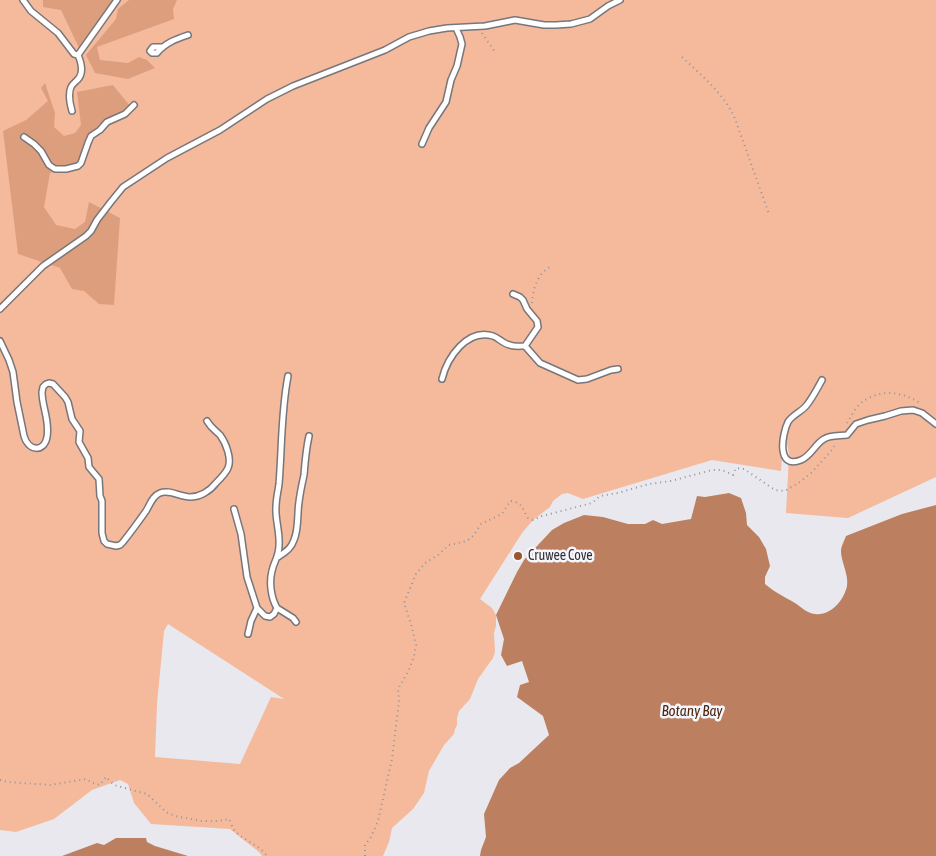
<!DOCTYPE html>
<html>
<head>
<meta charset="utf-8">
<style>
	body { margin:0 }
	canvas { display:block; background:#e8e8ee }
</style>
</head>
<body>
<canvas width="936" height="856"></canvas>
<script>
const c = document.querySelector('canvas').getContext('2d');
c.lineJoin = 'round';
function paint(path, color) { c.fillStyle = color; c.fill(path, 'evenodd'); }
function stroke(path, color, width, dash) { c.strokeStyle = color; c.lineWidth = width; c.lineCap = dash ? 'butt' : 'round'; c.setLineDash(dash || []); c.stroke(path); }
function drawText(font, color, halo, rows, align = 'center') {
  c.font = font + ' "Asap Condensed",sans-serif'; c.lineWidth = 5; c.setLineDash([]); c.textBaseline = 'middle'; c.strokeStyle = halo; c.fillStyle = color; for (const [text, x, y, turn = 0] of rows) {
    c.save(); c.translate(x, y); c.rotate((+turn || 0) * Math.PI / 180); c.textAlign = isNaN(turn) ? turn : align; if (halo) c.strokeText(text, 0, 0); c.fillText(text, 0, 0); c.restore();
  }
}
paint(new Path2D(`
	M 0,0 L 936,0 L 936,477 L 848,518 L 786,513 L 789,454 L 784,428 L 781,471 L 712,460 L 583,499 L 568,493 L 562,494 L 553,501 L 550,507 L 533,520 L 522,533 L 480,599 L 492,608 L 496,615 L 496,626 L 494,633 L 495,652 L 493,658 L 478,679 L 470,699 L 459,711 L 457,718 L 457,725 L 455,729 L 454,734 L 444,745 L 429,771 L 424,793 L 413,809 L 392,828 L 389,842 L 383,856 L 262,856 L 259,852 L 230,829 L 151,824 L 134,803 L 128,784 L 120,780 L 92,790 L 54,819 L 16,832 L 0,830 ZM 168,624 L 284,699 L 271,697 L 240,764 L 155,757 L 157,704 L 164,631 Z`), '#f5ba9c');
paint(new Path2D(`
	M 43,0 L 113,0 L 81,52 L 61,10 L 43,7 Z
	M 129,0 L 177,0 L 173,9 L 174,19 L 97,47 L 100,60 L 128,63 L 139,57 L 147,60 L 155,68 L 128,79 L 95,73 L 86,55 L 116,19 L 118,9 Z
	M 45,83 L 55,113 L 54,127 L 64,136 L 75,133 L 81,125 L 77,92 L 113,85 L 130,106 L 121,114 L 105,119 L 90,134 L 80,162 L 50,173 L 44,207 L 56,225 L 75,229 L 85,222 L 89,202 L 120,218 L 114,305 L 99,304 L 84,291 L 72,289 L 60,268 L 18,254 L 3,131 L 26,120 L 48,101 L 41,88 Z`), '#dd9e7e');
paint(new Path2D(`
	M 729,493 L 741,498 L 746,513 L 747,525 L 759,537 L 766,549 L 770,566 L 765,577 L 765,584 C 774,592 785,597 795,603 C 801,607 807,613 815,614 C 831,616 844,600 847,586 C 849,575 841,562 841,551 C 841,547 844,541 846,536 L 902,514 L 936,505 L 936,856 L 480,856 L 481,850 L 486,837 L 484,814 L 499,780 L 510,768 L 519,763 L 549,735 L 543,716 L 517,697 L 520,685 L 529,682 L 522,661 L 507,666 L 501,655 L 504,639 L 496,615 L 517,572 L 524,560 L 552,530 L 564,523 L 584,515 L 603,517 L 628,524 L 645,524 L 653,520 L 662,524 L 691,519 L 697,496 L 705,497 Z
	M 116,838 L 146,838 L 147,842 L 155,846 L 188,856 L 62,856 L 97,843 L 104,845 Z`), '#bc8060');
const service = new Path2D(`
	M 23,0 L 31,11 L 58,33 L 74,54 L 78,55 L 117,0
	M 163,47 L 153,47 L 150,51 L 152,53 L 157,53 C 165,43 176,39 188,35
	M 72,111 C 70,104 68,94 71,87 C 73,83 77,81 79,78 C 84,71 81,62 78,55
	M 24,137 L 34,144 L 41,151 L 49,165 L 55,169 L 66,169 L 78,166 L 81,163 L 88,143 L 91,136 L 100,130 L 107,122 L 125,114 L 134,105
	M 422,144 L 429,128 L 446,102 L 451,80 L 457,66 L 462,44 L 460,37 L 456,28
	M 0,309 L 43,266 L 86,236 L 91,231 L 97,220 L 110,203 L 123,187 L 167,158 L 220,130 L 267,99 L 293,86 L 385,50 L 409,37 L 429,31 L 447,28 L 485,26 L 515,20 L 544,25 L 556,25 L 571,24 L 590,19 L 608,6 L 620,0
	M 0,341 L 9,360 L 13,372 L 17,402 L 24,436 C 28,451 44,453 47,437 C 50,421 42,407 42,392 L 43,387 L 46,384 L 49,383 L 53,384 L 65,397 L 68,402 L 72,419 L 80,431 L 79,442 L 88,458 L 89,467 L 99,479 L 100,496 L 102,501 L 102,533 L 104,541 L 107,544 L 116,546 L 120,545 L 123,542 C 131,532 139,521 146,511 C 150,505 152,496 160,493 C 169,489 180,497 190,497 C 200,497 210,491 216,483 C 220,479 226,473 228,468 C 232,459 226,443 220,435 C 215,430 211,428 207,421
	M 525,346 L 540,363 L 578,380 L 587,379 L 611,370 L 618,369
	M 442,379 C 447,358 467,328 493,336 C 499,338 503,344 510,345 C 514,347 520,346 525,346 L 538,327 L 537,321 L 527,309 L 523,300 L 520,297 L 513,294
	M 822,380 C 817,389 812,399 806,406 C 801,412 792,415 788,422 C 782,434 776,470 801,460 C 811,456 815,444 824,439 C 830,435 839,436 847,435 L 856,424 L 868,420 L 885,416 L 901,411 L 913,410 L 922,413 L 936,424
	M 234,509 L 241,534 L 247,577 L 257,608
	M 278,557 C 285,552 291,549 294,540 C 299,528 297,514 299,502 C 300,493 302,484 304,475 C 305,462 306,449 309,436
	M 277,608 C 271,598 269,582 272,571 C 274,561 279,557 279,545 C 280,532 275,519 276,507 C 276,499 278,492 279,484 C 282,448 281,412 288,376
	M 248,634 L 251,621 L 257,608 L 265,616 L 270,617 L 274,614 L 277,608 L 293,618 L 296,622`);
stroke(service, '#76767c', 8);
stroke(new Path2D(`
	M 482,33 L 495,52
	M 682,57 C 701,75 722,92 734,116 L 769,214
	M 532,303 C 533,288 538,272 552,266
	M 847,423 C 851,417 854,409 860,404 C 878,388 903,391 921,404
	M 0,780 L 8,782 L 50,785 L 86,779 L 93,783 L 100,785 L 106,777 L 114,785 L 147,794 L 166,812 L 175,816 L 201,821 L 218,821 L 229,819 C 231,822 232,827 234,830 C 243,841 259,844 267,856
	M 365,856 L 365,845 L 371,837 L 378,821 L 392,759 L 399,702 L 398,689 L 409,670 L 414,656 L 416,645 L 411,624 L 404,603 L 416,574 L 425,563 L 438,555 L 449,545 L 467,541 L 473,536 L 481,524 L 502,514 L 510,501 C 523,502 522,509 528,518 L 533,520 L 542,516 L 592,503 L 600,496 L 618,493 L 649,484 L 671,481 L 712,470 L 722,470 L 733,475 L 736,468 L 744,469 L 775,490 L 785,491 L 800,482 L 811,473 L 832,450 L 836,443`), '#949499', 2, [1, 4]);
stroke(service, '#fff', 5);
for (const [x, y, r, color] of [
	[518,556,5,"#9b542c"]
]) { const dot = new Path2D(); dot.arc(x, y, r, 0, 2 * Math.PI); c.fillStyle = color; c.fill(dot); stroke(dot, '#f5f5fc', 2); }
drawText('14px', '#313134', '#f5f5fc', [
	["Cruwee Cove",528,556]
], 'left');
drawText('italic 15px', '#4e260e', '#f5f5fc', [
	["Botany Bay",692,711]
]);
</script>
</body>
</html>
